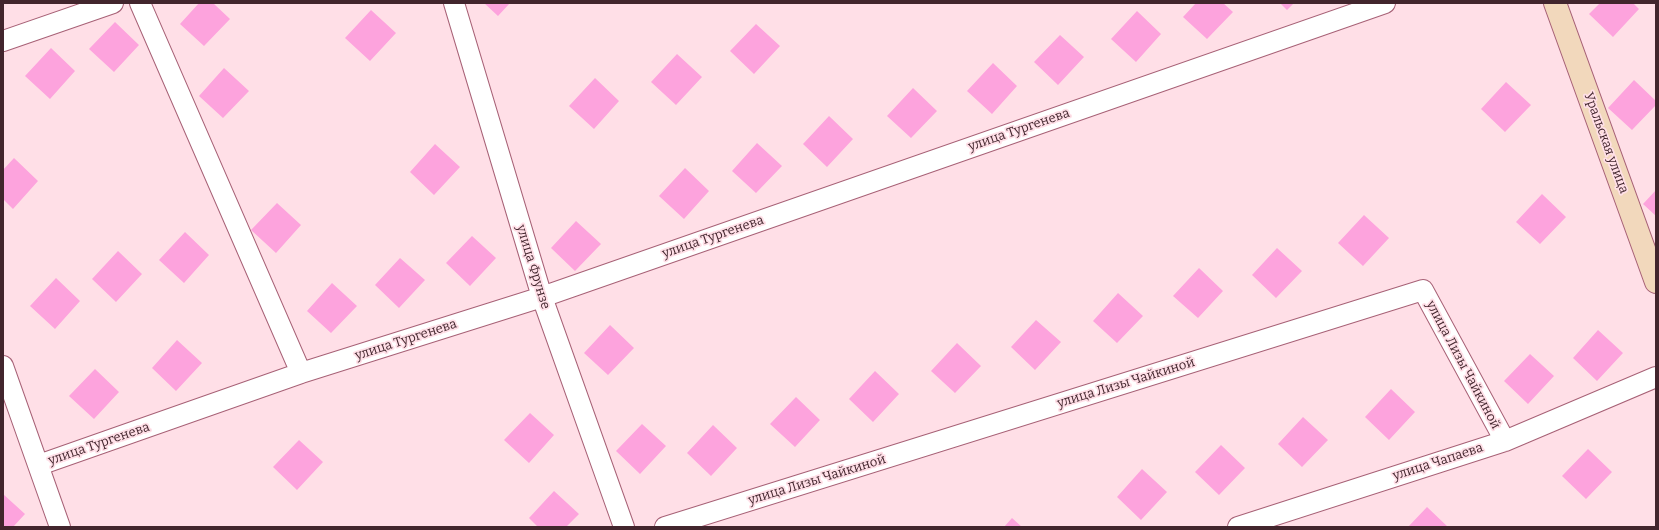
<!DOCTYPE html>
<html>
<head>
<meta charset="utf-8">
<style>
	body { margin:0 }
	#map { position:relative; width:1659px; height:530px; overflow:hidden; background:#ffdfe7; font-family:Bitter,serif }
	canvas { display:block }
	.frame { position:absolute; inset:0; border:4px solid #42252d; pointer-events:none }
</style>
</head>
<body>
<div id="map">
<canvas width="1659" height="530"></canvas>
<div class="frame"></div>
</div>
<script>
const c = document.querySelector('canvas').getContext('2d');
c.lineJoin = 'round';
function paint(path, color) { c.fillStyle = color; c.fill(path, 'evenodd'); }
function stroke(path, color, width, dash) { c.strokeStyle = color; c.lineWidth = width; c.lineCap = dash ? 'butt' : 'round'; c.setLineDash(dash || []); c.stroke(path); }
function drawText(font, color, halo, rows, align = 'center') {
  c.font = font + ' Bitter,serif'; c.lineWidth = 3.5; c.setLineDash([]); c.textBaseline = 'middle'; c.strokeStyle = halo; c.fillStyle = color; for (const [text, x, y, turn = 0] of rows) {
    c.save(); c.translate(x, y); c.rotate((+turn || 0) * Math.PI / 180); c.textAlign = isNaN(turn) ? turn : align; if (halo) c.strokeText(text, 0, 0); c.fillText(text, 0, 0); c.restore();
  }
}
paint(new Path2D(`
	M 199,3 L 213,3 L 230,19 L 204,46 L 180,24 Z
	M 484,3 L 510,3 L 498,16 Z
	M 1196,3 L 1223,3 L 1233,12 L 1207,39 L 1183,17 Z
	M 1280,3 L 1294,3 L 1287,10 Z
	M 1600,3 L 1633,3 L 1639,9 L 1613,37 L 1589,14 Z
	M 371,10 L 396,33 L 370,61 L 345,38 Z
	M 1137,11 L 1161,34 L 1136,62 L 1111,39 Z
	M 115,22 L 139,45 L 114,72 L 89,49 Z
	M 756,24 L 780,46 L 754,74 L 730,51 Z
	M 1060,35 L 1084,57 L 1058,85 L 1034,62 Z
	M 51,48 L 75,71 L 50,99 L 25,76 Z
	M 677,54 L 702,77 L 676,105 L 651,82 Z
	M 993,63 L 1017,86 L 992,114 L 967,91 Z
	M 224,68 L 249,91 L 223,118 L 199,96 Z
	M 595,78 L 619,101 L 594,129 L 569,106 Z
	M 1634,80 L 1656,101 L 1656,105 L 1632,130 L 1608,108 Z
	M 1506,82 L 1531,105 L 1505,132 L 1481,109 Z
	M 913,88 L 937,111 L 911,138 L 887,116 Z
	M 829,116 L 853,139 L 827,167 L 803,144 Z
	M 757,143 L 782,166 L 756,193 L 732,171 Z
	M 435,144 L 460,167 L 434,195 L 410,172 Z
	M 14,158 L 38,181 L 13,209 L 3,199 L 3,170 Z
	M 685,168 L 709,191 L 684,219 L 659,196 Z
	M 1656,190 L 1656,216 L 1643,204 Z
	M 1542,194 L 1566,217 L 1540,244 L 1516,222 Z
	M 277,203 L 301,225 L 276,253 L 251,230 Z
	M 1364,215 L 1389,238 L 1363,266 L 1338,243 Z
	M 576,221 L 601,244 L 575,271 L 551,248 Z
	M 185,232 L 209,255 L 184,283 L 159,260 Z
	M 472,236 L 496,258 L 470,286 L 446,263 Z
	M 1277,248 L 1302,271 L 1276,298 L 1252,275 Z
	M 118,251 L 142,274 L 116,302 L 92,279 Z
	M 400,258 L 425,280 L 399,308 L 375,285 Z
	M 1199,268 L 1223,291 L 1198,318 L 1173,296 Z
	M 56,278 L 80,301 L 55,329 L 30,306 Z
	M 332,283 L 357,306 L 331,333 L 307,311 Z
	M 1118,293 L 1143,316 L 1117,343 L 1093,321 Z
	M 1036,320 L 1061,342 L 1035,370 L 1011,347 Z
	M 610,325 L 634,348 L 608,375 L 584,353 Z
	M 1598,330 L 1623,353 L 1597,381 L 1573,358 Z
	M 177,340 L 202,363 L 176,391 L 152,368 Z
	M 957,343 L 981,366 L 955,393 L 931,371 Z
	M 1530,354 L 1554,376 L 1528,404 L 1504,381 Z
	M 95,369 L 119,392 L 94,419 L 69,396 Z
	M 875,371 L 899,394 L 873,422 L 849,399 Z
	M 1391,389 L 1415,412 L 1389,440 L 1365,417 Z
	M 796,397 L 820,420 L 795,447 L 770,424 Z
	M 530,413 L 554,435 L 529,463 L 504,440 Z
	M 1303,417 L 1328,440 L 1302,467 L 1278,444 Z
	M 642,424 L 666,446 L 640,474 L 616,451 Z
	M 713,425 L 737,448 L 711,476 L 687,453 Z
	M 299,440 L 323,462 L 297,490 L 273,467 Z
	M 1221,445 L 1245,468 L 1219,495 L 1195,472 Z
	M 1588,449 L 1612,472 L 1586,499 L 1562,476 Z
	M 1142,469 L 1167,492 L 1141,520 L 1117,497 Z
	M 554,491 L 579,514 L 566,527 L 538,527 L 529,518 Z
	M 3,494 L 25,514 L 13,527 L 3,527 Z
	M 1427,507 L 1448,527 L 1408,527 Z
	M 1012,518 L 1022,527 L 1004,527 Z`), '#fda3dd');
const street = new Path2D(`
	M 140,3 L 301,373
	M 454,3 L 542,297 L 624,527
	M 3,41 L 113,3
	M 3,366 L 60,527
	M 39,465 L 301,373 L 542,297 L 1385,3
	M 665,527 L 1423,290 L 1505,441
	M 1238,527 L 1505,441 L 1656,377`);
const secondary = new Path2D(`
	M 1555,3 L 1656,282`);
stroke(street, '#a76176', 22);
stroke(secondary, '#a76176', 24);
stroke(street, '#fff', 20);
stroke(secondary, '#f2d8bc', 22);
drawText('13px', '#42252d', '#ffdfe7', [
	["улица Тургенева",1019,130,-19],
	["Уральская улица",1606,143,70],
	["улица Тургенева",713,237,-19],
	["улица Фрунзе",533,267,73],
	["улица Тургенева",406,340,-18],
	["улица Лизы Чайкиной",1463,365,62],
	["улица Лизы Чайкиной",1126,383,-17],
	["улица Тургенева",99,444,-19],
	["улица Чапаева",1438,462,-18],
	["улица Лизы Чайкиной",817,480,-17]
]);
</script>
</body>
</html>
